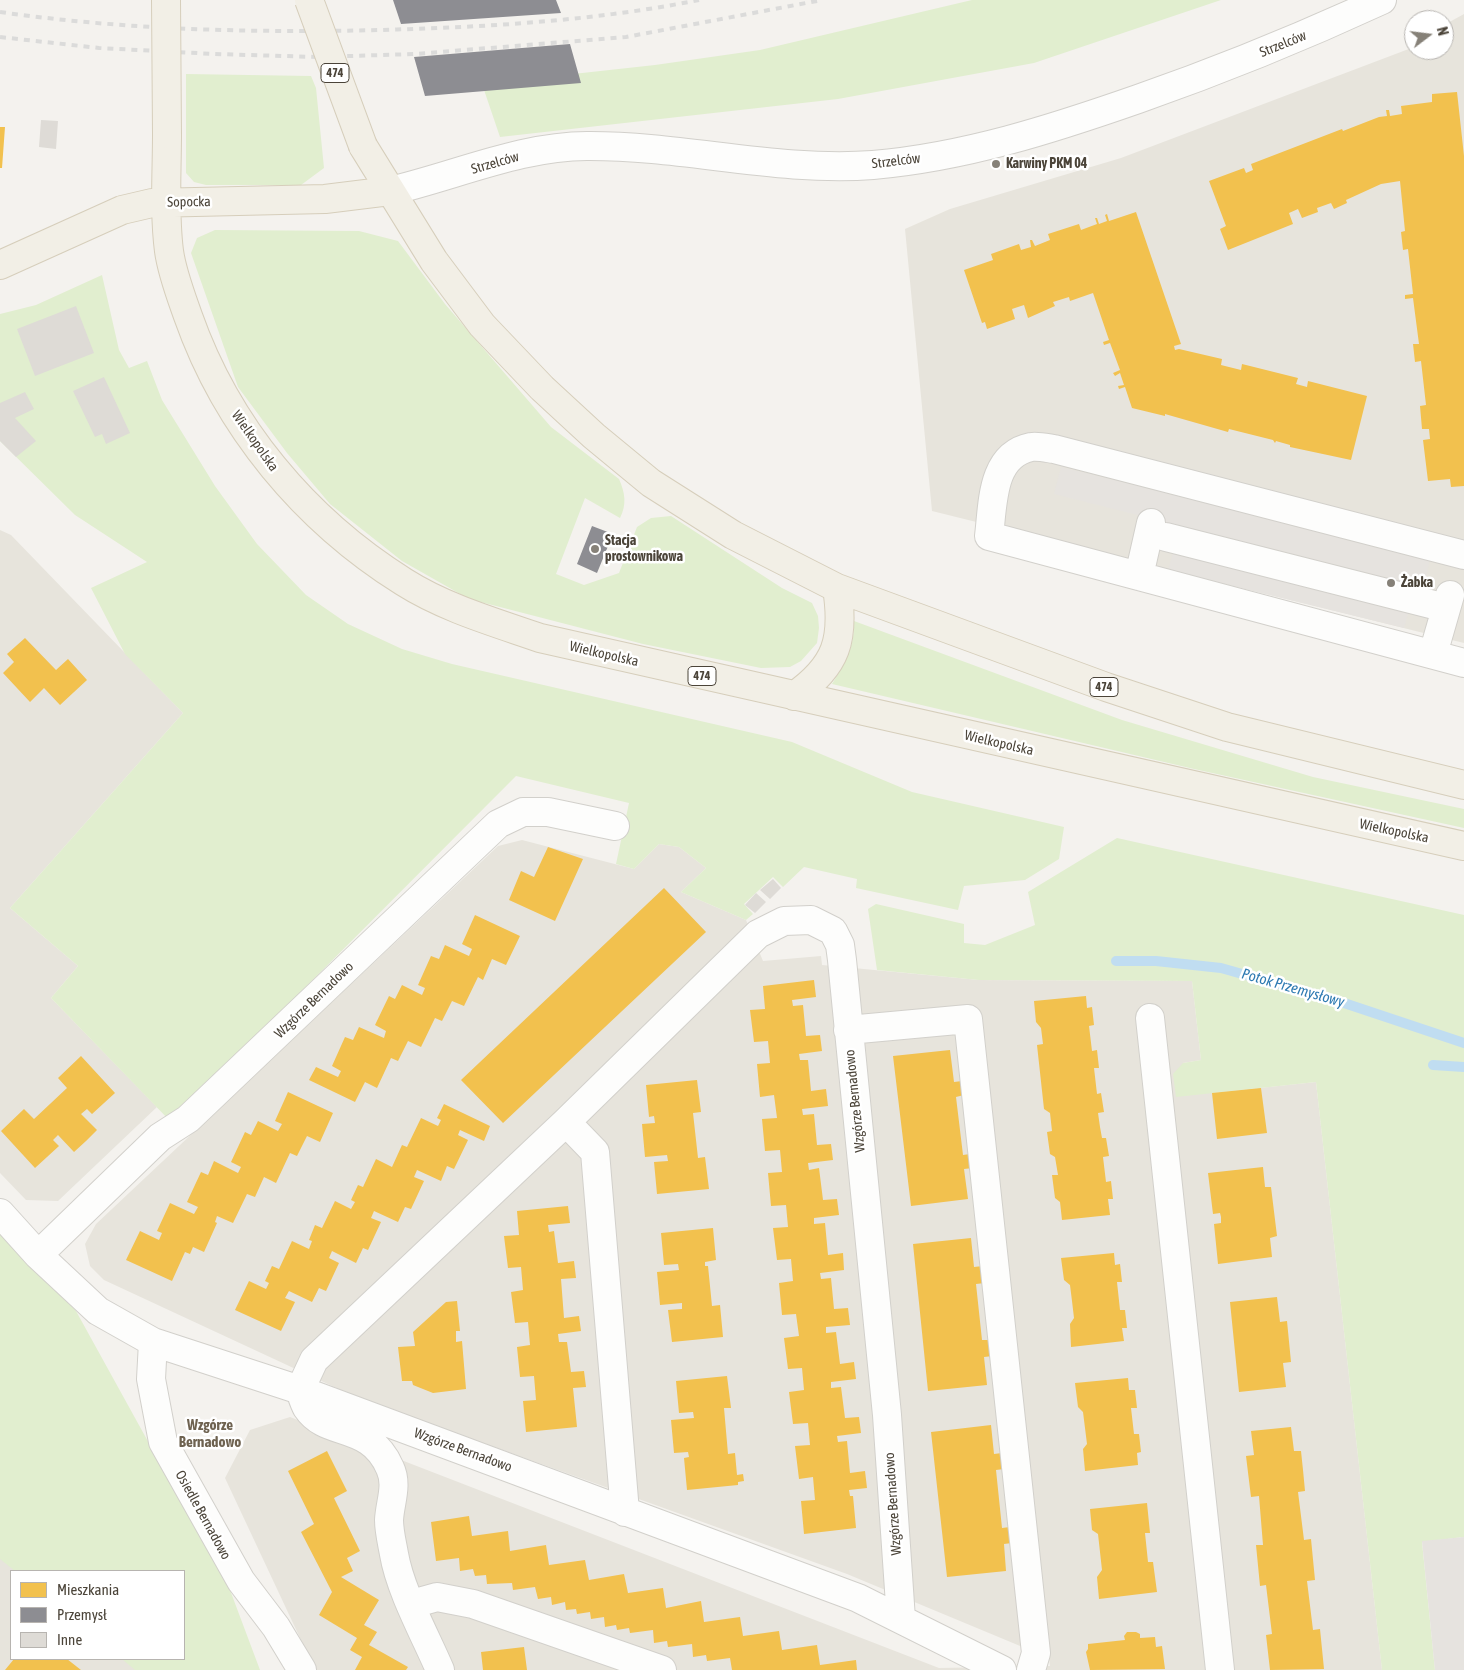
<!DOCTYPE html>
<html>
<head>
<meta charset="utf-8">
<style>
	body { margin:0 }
	#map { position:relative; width:1464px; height:1670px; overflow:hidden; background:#f4f2ee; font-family:"Asap Condensed",sans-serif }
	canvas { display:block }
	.legend { position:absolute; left:10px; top:1570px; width:175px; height:90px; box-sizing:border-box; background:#fff; border:1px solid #b7b4b0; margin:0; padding:6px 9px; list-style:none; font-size:15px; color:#4b4439 }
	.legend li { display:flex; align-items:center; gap:10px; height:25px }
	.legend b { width:25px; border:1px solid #b7b4b0 }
	.north { position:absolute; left:1404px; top:10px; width:50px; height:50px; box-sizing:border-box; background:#fff; border:1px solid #b7b4b0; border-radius:50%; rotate:75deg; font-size:14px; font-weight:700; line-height:20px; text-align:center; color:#4b4439 }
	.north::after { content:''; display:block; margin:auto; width:18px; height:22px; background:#868178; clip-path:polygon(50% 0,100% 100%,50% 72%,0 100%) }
</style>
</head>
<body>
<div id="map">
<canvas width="1464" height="1670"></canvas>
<ul class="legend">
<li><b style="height:14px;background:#f2c14e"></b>Mieszkania</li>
<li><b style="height:14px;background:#8d8d92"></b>Przemysł</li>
<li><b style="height:14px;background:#dedbd6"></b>Inne</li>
</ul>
<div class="north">N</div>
</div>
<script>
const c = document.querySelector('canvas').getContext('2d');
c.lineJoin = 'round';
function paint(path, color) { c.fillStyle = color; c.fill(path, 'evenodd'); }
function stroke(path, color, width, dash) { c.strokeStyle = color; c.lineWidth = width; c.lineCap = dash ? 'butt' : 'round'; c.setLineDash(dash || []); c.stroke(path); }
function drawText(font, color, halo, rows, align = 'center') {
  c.font = font + ' "Asap Condensed",sans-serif'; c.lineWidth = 5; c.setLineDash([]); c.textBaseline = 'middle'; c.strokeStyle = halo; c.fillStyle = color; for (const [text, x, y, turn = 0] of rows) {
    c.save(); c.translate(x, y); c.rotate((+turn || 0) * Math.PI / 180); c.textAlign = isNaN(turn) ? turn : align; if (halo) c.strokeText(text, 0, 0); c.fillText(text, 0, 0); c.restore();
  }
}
paint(new Path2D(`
	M 1464,14 L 1464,643 L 932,511 L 905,229 L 950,209 L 1121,158 L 1414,47 L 1414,50 L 1444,50 L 1444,25 Z
	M 0,530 L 11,535 L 183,713 L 10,908 L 78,966 L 51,998 L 157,1107 L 58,1201 L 26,1200 L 0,1173 Z
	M 522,840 L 634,869 L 659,844 L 679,847 L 706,868 L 681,892 L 746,920 L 763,961 L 821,956 L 822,965 L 979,980 L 1192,981 L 1201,1060 L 1183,1063 L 1212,1093 L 1316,1082 L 1382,1670 L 315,1670 L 225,1478 L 250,1430 L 290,1417 L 939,1668 L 1050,1666 L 1049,1658 L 847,1574 L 358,1398 L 104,1280 L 90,1266 L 85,1244 L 96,1224 L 498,846 Z
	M 0,1491 L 105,1571 L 11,1571 L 11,1659 L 166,1659 L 174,1670 L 0,1670 Z`), '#e7e4dc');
paint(new Path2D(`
	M 972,0 L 1221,0 L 1034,63 L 838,99 L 500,137 L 482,84 L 655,65 L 760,50 Z
	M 186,74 L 311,76 L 316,88 L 324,168 L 301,185 L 206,185 L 194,182 L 186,173 Z
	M 215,230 L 359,231 L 398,241 L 445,304 L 551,427 L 619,479 C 625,493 627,504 620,518 L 585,498 L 556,574 L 584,585 L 619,573 L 637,527 L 651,518 L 671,516 L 782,588 L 812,603 L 818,616 L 819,628 L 817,643 L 801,661 L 790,667 L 761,668 L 643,644 L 469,599 L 402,561 L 330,504 L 287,453 L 238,387 L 191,253 L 197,238 Z
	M 102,275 L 119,350 L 129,368 L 147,361 L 162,400 L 215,486 L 257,544 L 306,595 L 348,624 L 402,649 L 452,664 L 792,742 L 912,792 L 1064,827 L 1059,859 L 1025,880 L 964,886 L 958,910 L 856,888 L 857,879 L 804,867 L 783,887 L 773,877 L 744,904 L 753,914 L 746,920 L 681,892 L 706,868 L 679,847 L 659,844 L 634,869 L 616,864 L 629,803 L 516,776 L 171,1122 L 51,998 L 78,966 L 10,908 L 183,713 L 125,654 L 91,588 L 147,562 L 75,515 L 0,441 L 0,314 L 36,305 Z
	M 854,621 L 1122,720 L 1313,777 L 1464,809 L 1464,828 L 1194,769 L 832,684 C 845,664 855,645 854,621 Z
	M 1117,838 L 1464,915 L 1464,1537 L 1422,1542 L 1435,1670 L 1382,1670 L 1316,1082 L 1176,1097 L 1173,1074 L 1183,1063 L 1201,1060 L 1192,981 L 979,980 L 877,970 L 868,909 L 876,904 L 964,924 L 964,943 L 985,945 L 1035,925 L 1028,892 Z
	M 0,1234 L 76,1311 L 230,1590 L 260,1670 L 135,1670 L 122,1659 L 184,1659 L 184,1571 L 15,1571 L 0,1559 Z`), '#e1eecf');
paint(new Path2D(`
	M 1061,467 L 1430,558 L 1424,587 L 1054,494 Z
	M 1175,545 L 1411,604 L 1404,628 L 1168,570 Z
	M 1464,1537 L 1464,1670 L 1435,1670 L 1422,1541 Z`), '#e6e3df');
paint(new Path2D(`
	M 1457,92 L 1464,156 L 1464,486 L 1451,487 L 1450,479 L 1428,481 L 1423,440 L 1430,439 L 1429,429 L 1422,429 L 1420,406 L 1426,405 L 1421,361 L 1415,362 L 1413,344 L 1419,344 L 1413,298 L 1405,299 L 1405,295 L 1413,294 L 1408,249 L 1403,250 L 1401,232 L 1405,231 L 1400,181 L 1381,184 L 1346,200 L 1347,203 L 1334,209 L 1331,203 L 1317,208 L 1318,212 L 1302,218 L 1298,209 L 1289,213 L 1293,224 L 1228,250 L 1220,229 L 1226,226 L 1209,181 L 1244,168 L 1246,173 L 1253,170 L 1251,164 L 1342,129 L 1343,131 L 1379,117 L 1387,116 L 1386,110 L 1389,110 L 1390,116 L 1402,114 L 1401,106 L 1432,102 L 1432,94 Z
	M 0,127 L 5,127 L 2,168 L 0,168 Z
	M 1136,212 L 1181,344 L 1174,346 L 1175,350 L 1179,349 L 1222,359 L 1221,365 L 1241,370 L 1242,364 L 1298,378 L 1296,384 L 1307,387 L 1308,381 L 1367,396 L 1351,460 L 1290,447 L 1290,445 L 1276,441 L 1275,443 L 1273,440 L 1229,429 L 1228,432 L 1165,414 L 1165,416 L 1132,408 L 1125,387 L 1119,389 L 1118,386 L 1124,385 L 1120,373 L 1115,376 L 1113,373 L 1120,370 L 1110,343 L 1104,345 L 1103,342 L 1109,340 L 1093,293 L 1070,301 L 1069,297 L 1053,302 L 1055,306 L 1028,318 L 1024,305 L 1012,309 L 1015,319 L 987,329 L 985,322 L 982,323 L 964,270 L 993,260 L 991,254 L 1019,244 L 1021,250 L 1031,247 L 1030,240 L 1032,240 L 1035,246 L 1050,240 L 1048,234 L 1079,224 L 1081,230 L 1097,224 L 1095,218 L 1097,218 L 1099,224 L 1107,221 L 1105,215 L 1107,214 L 1109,221 Z
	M 25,638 L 56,670 L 68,659 L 87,680 L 60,705 L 44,688 L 30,702 L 3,673 L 14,662 L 7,654 Z
	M 548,847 L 583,859 L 555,921 L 509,900 L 521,871 L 534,877 Z
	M 664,888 L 706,932 L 503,1123 L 461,1080 Z
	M 475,915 L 520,936 L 506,965 L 492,959 L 483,980 L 478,977 L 464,1006 L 452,1001 L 442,1021 L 435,1018 L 421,1047 L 408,1041 L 398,1061 L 391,1058 L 377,1088 L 365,1082 L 355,1102 L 309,1080 L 316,1067 L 338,1077 L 341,1071 L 332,1066 L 345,1037 L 353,1040 L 359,1027 L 384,1038 L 386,1031 L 375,1025 L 389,996 L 395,999 L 402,985 L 422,995 L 425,988 L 418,985 L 431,956 L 439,959 L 445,945 L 469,956 L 472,949 L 462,944 Z
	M 814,980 L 816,997 L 792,1000 L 793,1006 L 803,1005 L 806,1036 L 820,1035 L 822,1051 L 799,1054 L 800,1060 L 808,1060 L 811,1091 L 826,1089 L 828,1106 L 802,1109 L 803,1115 L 814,1114 L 817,1145 L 831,1144 L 833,1160 L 808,1163 L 809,1170 L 819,1168 L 823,1200 L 837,1199 L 839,1215 L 814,1218 L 814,1224 L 825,1223 L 828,1255 L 843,1253 L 844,1270 L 820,1273 L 821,1279 L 831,1278 L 834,1309 L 848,1308 L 850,1325 L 826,1327 L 826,1333 L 836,1332 L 840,1364 L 854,1362 L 856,1379 L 831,1382 L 831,1388 L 841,1387 L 845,1418 L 859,1417 L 861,1433 L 837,1436 L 838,1442 L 847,1441 L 850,1473 L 865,1471 L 867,1488 L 849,1490 L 850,1496 L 853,1496 L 856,1528 L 804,1534 L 801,1501 L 815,1500 L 813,1477 L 799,1479 L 795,1446 L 810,1445 L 808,1423 L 793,1424 L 789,1392 L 804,1390 L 802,1368 L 788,1369 L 784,1338 L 799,1336 L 796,1314 L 782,1315 L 779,1283 L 793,1281 L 791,1259 L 777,1260 L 773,1228 L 788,1227 L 786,1205 L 771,1206 L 768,1173 L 782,1172 L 780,1150 L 765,1151 L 762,1119 L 777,1118 L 774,1095 L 760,1097 L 757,1064 L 770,1063 L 768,1041 L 754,1042 L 750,1010 L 765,1009 L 763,986 Z
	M 1086,996 L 1087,1008 L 1092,1007 L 1094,1025 L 1089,1026 L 1092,1051 L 1097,1050 L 1099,1068 L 1094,1068 L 1097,1094 L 1101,1093 L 1104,1112 L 1098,1113 L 1100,1127 L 1102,1138 L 1106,1138 L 1109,1156 L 1103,1157 L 1106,1182 L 1111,1181 L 1113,1199 L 1108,1199 L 1110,1215 L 1062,1220 L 1060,1202 L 1055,1198 L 1052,1175 L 1058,1175 L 1055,1157 L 1050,1154 L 1047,1132 L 1052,1131 L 1050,1113 L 1044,1109 L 1037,1045 L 1043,1044 L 1041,1028 L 1036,1022 L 1034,1001 Z
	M 950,1050 L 954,1082 L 962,1081 L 964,1095 L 956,1097 L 963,1155 L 970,1154 L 973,1168 L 964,1169 L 968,1199 L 911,1206 L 893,1056 Z
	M 81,1056 L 115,1093 L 92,1114 L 87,1109 L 81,1114 L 97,1130 L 86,1141 L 74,1152 L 58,1135 L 53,1140 L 59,1146 L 35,1168 L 1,1131 L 24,1109 L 34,1119 L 67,1088 L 58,1078 Z
	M 697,1080 L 701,1112 L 693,1113 L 698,1158 L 705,1157 L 709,1189 L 657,1194 L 654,1162 L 668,1161 L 667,1155 L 645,1157 L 642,1124 L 655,1123 L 654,1116 L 649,1117 L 646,1085 Z
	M 1261,1088 L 1267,1133 L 1217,1139 L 1212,1093 Z
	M 288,1092 L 333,1113 L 320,1142 L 307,1136 L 297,1156 L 290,1153 L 276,1183 L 264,1177 L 255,1197 L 247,1194 L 233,1223 L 217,1216 L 215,1222 L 217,1223 L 204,1252 L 193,1247 L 190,1254 L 185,1252 L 172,1281 L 126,1260 L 140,1231 L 159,1240 L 162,1233 L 157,1231 L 170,1203 L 194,1214 L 198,1207 L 187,1202 L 201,1172 L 208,1175 L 214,1161 L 238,1173 L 241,1167 L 231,1162 L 245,1132 L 251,1135 L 258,1121 L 278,1131 L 282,1124 L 275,1121 Z
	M 444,1104 L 490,1126 L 484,1141 L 460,1130 L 458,1135 L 468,1140 L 454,1169 L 447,1166 L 441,1181 L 417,1170 L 414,1177 L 424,1181 L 411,1209 L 405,1207 L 398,1222 L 374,1211 L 371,1218 L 381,1222 L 368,1250 L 363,1248 L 356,1263 L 332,1251 L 329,1258 L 339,1263 L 326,1291 L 319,1288 L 312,1302 L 289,1291 L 285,1298 L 295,1302 L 281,1331 L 235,1310 L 249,1281 L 266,1289 L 269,1283 L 265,1281 L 272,1266 L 279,1269 L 292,1241 L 309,1249 L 312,1241 L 309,1240 L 315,1225 L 322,1228 L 335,1201 L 351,1209 L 355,1202 L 351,1200 L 358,1185 L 363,1187 L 376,1159 L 392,1167 L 402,1145 L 407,1147 L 421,1118 L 438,1126 L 441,1120 L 437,1118 Z
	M 1263,1167 L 1265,1187 L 1271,1187 L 1277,1236 L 1270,1238 L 1272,1257 L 1218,1264 L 1214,1224 L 1221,1223 L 1221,1217 L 1220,1213 L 1213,1214 L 1208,1173 Z
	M 568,1206 L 570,1223 L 548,1225 L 549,1232 L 554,1231 L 558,1263 L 574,1261 L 576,1278 L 561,1279 L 564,1318 L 579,1316 L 581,1331 L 558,1334 L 559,1342 L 567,1342 L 571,1372 L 584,1371 L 586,1387 L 573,1388 L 577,1427 L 526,1432 L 523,1401 L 536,1400 L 534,1376 L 520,1377 L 517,1347 L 530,1345 L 528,1322 L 515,1323 L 511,1292 L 523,1290 L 521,1267 L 508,1268 L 504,1236 L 519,1235 L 517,1211 Z
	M 713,1228 L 716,1260 L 705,1262 L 705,1266 L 708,1266 L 712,1306 L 720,1305 L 723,1337 L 672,1342 L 668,1310 L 682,1309 L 682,1303 L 660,1305 L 657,1272 L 679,1270 L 678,1264 L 664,1265 L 661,1233 Z
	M 971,1238 L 974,1267 L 983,1266 L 985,1283 L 976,1284 L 982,1340 L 990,1340 L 993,1356 L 984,1357 L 987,1385 L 928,1391 L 913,1244 Z
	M 1114,1253 L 1115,1265 L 1120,1264 L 1122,1282 L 1117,1282 L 1120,1310 L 1125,1310 L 1127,1328 L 1122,1328 L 1124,1341 L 1071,1347 L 1070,1324 L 1074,1318 L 1072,1301 L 1070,1285 L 1064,1280 L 1061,1258 Z
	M 1277,1297 L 1280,1322 L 1287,1321 L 1291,1362 L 1283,1363 L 1286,1387 L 1239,1392 L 1230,1302 Z
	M 457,1301 L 460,1331 L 456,1331 L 456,1342 L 462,1341 L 466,1389 L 433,1393 L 413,1385 L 412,1381 L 402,1381 L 398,1347 L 415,1346 L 413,1332 L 446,1302 Z
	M 727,1376 L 731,1408 L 724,1408 L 728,1454 L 735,1453 L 737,1475 L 743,1474 L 744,1481 L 738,1482 L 738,1485 L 687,1490 L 684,1458 L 689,1457 L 688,1452 L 674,1453 L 671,1420 L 694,1418 L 693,1412 L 679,1413 L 676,1381 Z
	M 1128,1378 L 1129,1390 L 1135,1390 L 1137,1408 L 1131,1408 L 1134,1434 L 1139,1434 L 1141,1452 L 1137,1453 L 1138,1465 L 1085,1471 L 1083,1449 L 1087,1444 L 1083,1412 L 1078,1407 L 1075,1383 Z
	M 991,1425 L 994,1454 L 1002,1453 L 1004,1469 L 996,1470 L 1002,1528 L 1010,1527 L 1012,1543 L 1004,1544 L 1006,1571 L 947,1577 L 931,1432 Z
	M 1291,1427 L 1294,1451 L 1301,1451 L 1303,1470 L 1305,1491 L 1298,1492 L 1304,1540 L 1311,1539 L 1315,1580 L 1307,1581 L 1313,1630 L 1320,1629 L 1324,1669 L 1270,1670 L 1266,1635 L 1272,1634 L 1266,1585 L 1260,1586 L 1256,1545 L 1263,1545 L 1259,1496 L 1251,1497 L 1246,1456 L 1254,1455 L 1251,1431 Z
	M 327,1451 L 347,1491 L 334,1498 L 360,1551 L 347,1558 L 353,1571 L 341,1577 L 379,1600 L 364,1625 L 377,1632 L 369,1645 L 408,1667 L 406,1670 L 355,1670 L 362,1657 L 350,1650 L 357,1638 L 319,1615 L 332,1592 L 301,1532 L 314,1524 L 288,1471 Z
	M 1147,1503 L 1150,1533 L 1145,1533 L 1148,1562 L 1153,1562 L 1157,1592 L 1099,1599 L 1097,1577 L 1102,1570 L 1098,1534 L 1092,1530 L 1090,1509 Z
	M 469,1516 L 472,1536 L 508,1531 L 510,1551 L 546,1545 L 549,1565 L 585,1560 L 589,1580 L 624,1574 L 628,1593 L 663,1588 L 666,1608 L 701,1601 L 704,1622 L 740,1617 L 743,1636 L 779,1631 L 782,1650 L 817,1645 L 820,1665 L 856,1660 L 857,1670 L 732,1670 L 730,1658 L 707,1661 L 706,1655 L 693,1657 L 692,1644 L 668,1647 L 667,1641 L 654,1643 L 653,1630 L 630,1633 L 629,1628 L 617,1630 L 616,1625 L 605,1627 L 604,1617 L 591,1619 L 590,1612 L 577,1614 L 576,1609 L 566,1610 L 565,1602 L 552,1605 L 551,1597 L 538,1599 L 535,1587 L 513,1590 L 512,1583 L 487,1584 L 486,1575 L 475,1576 L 473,1569 L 460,1571 L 459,1558 L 436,1561 L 431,1522 Z
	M 1127,1632 L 1136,1632 L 1140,1634 L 1140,1638 L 1155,1637 L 1156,1647 L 1162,1646 L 1165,1669 L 1090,1670 L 1086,1652 L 1088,1649 L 1088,1644 L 1125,1640 L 1124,1636 Z
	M 524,1647 L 527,1670 L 483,1670 L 481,1652 Z
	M 14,1659 L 67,1659 L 81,1670 L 5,1670 Z`), '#f2c14e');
paint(new Path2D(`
	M 393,0 L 556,0 L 561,13 L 401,24 Z
	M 570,44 L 581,83 L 425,96 L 414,57 Z
	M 592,526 L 613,534 L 597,573 L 577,564 Z`), '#8d8d92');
stroke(new Path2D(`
	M 1116,961 L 1156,961 L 1221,968 L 1338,1001 L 1464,1043
	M 1433,1065 L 1464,1067`), '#c0ddf1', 10);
paint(new Path2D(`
	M 41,120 L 58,121 L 56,149 L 39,147 Z
	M 76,306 L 94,353 L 35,376 L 17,329 Z
	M 104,377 L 130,433 L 106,444 L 102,434 L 95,437 L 73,391 Z
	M 25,392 L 34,409 L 15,418 L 36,441 L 16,457 L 0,441 L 0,403 Z
	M 773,879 L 781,888 L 770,899 L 760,890 Z
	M 756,893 L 766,902 L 755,913 L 745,905 Z`), '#dedbd6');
const minor = new Path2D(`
	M 390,191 C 455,176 523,145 590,146 C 685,146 778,172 873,165 C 965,157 1052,129 1138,99 C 1221,70 1302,37 1382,0
	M 1166,537 L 1446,608
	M 1464,555 L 1054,449 C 1047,448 1038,446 1031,447 C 991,455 993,504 989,536 L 1464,663
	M 1139,576 L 1151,523
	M 1433,654 L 1450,595
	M 1150,1018 L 1220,1670
	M 848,1030 L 968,1019 L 1036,1653 L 1031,1670
	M 566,1122 L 595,1152 L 625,1512
	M 0,1213 L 38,1255 L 98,1311 L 153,1342 L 300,1390 L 314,1360 L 566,1122 L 758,934 L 784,921 L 811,920 L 833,931 L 840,945 L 842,960 L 887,1415 L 901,1619
	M 38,1255 L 160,1137 L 188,1119 L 498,824 L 523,812 L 548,812 L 615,826
	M 153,1342 L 151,1379 L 163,1442 L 241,1581 L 276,1627 L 302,1670
	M 300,1390 L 858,1598 L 1002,1670
	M 300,1390 C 302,1396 304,1403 307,1408 C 327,1438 370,1421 390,1468 C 398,1485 390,1502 389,1520 C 389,1531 392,1543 394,1554 C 400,1590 425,1635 440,1670
	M 412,1604 L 437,1597 L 473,1604 L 662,1670`);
const major = new Path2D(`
	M 167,134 C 167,173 164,212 169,251 C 172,273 181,296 188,316 C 227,427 305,520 404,582 C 445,608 494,622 540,638 L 1464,846
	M 363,146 L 434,261 L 482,325 L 542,388 L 594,436 L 651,483 L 733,535 L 837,588 L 1106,687 L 1227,727 L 1464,785
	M 0,265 L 122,210 L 152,203 L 325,199 L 390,191
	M 794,696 C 837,666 845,639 837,588`);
stroke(minor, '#d2d0cb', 30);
stroke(major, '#d6cebb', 30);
stroke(minor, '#fdfdfc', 28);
stroke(major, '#f2efe6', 28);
stroke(new Path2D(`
	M 0,12 C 126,30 254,33 380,30 C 487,27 594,21 699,0
	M 0,37 L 99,48 L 215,54 L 318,57 L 415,54 L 626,37 L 822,0`), '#dbdbda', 4, [6, 6]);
const majorBridge = new Path2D(`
	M 166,0 L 167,134
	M 309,0 L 363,146`);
stroke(majorBridge, '#d6cebb', 30, []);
stroke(majorBridge, '#f2efe6', 28);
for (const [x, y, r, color] of [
	[996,164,5,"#868178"],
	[595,549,5,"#868178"],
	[1391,583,5,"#868178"]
]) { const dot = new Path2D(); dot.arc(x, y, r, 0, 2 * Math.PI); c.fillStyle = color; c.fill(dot); stroke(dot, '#fff', 2); }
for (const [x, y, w] of [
	[335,73,28],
	[702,676,28],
	[1104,687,28]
]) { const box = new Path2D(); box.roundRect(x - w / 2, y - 9.5, w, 19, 4); c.fillStyle = '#fff'; c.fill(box); stroke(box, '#4b4439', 1); }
drawText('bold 12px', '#4b4439', null, [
	["474",335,73],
	["474",702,676],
	["474",1104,687]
]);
drawText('14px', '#4b4439', '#fff', [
	["Strzelców",1283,44,-22],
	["Strzelców",896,161,-7],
	["Strzelców",495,163,-16],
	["Sopocka",189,202,-1],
	["Wielkopolska",255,441,55],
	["Wielkopolska",604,654,13],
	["Wielkopolska",999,743,13],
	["Wielkopolska",1394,831,12],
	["Wzgórze Bernadowo",314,1000,-44],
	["Wzgórze Bernadowo",855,1101,-96],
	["Wzgórze Bernadowo",463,1450,20],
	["Wzgórze Bernadowo",893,1504,-94],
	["Osiedle Bernadowo",203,1515,61]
]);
drawText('bold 14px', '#4b4439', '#fff', [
	["Karwiny PKM 04",1006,164],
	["Stacja",605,541],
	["prostownikowa",605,557],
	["Żabka",1401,583]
], 'left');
drawText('italic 15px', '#2e7ab2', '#fff', [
	["Potok Przemysłowy",1293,988,16]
]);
drawText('bold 15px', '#6e6250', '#fff', [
	["Wzgórze",210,1425],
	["Bernadowo",210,1442]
]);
</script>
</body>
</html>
